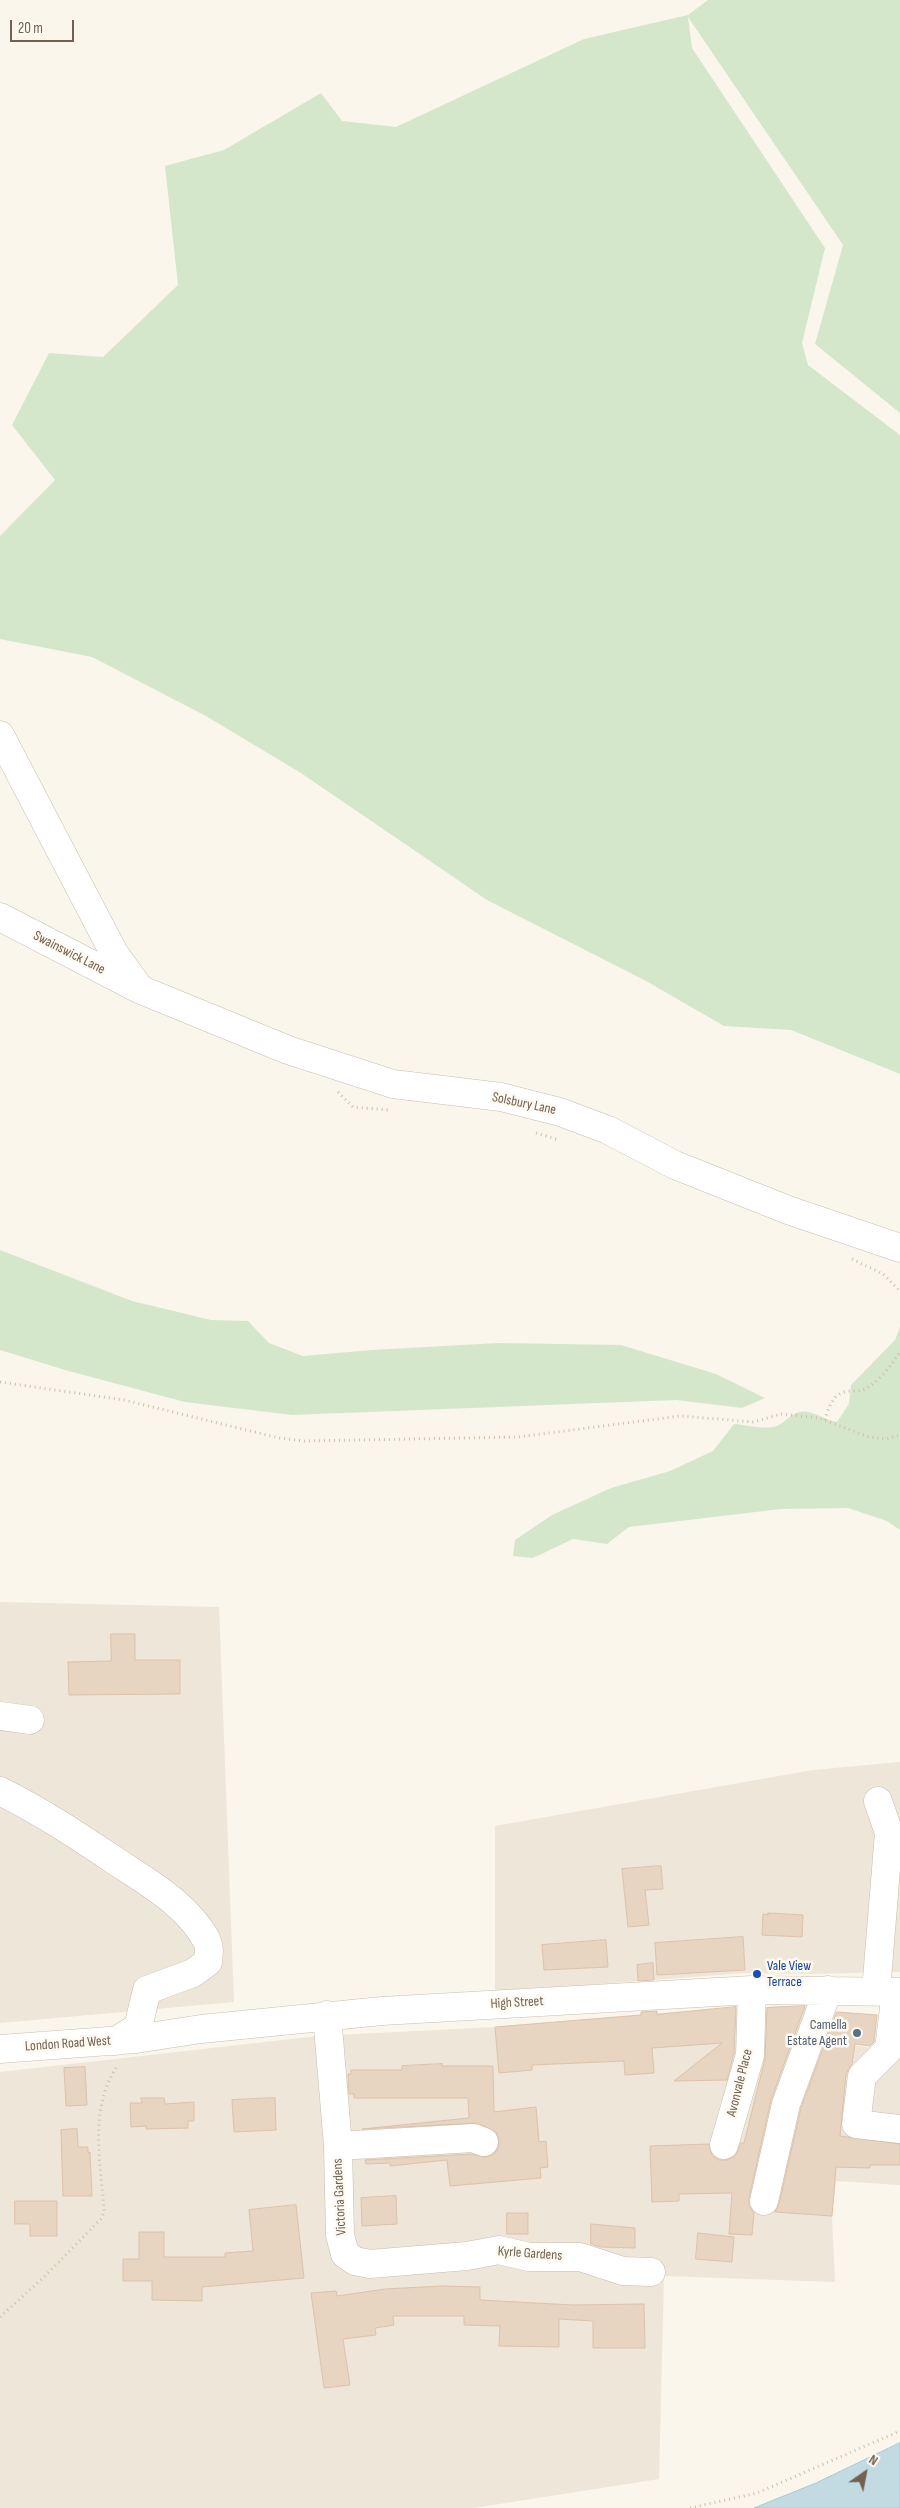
<!DOCTYPE html>
<html>
<head>
<meta charset="utf-8">
<style>
	body { margin:0 }
	#map { position:relative; width:900px; height:2508px; overflow:hidden; background:#faf6eb; font-family:"Sofia Sans Condensed",sans-serif }
	canvas { display:block }
	.north { position:absolute; left:840px; top:2448px; width:50px; height:50px; -webkit-text-stroke:4px #fdfaf2; paint-order:stroke; rotate:33deg; font-size:14px; font-weight:700; line-height:20px; text-align:center; color:#736051 }
	.north::after { content:''; display:block; margin:auto; width:18px; height:22px; background:#736051; clip-path:polygon(50% 0,100% 100%,50% 72%,0 100%) }
	.scale { position:absolute; left:10px; top:20px; width:64px; height:22px; box-sizing:border-box; border:2px solid #736051; border-top:0; padding-left:6px; font-size:15px; line-height:18px; white-space:nowrap; color:#736051; -webkit-text-stroke:4px #fdfaf2; paint-order:stroke }
</style>
</head>
<body>
<div id="map">
<canvas width="900" height="2508"></canvas>
<div class="north">N</div>
<div class="scale">20 m</div>
</div>
<script>
const c = document.querySelector('canvas').getContext('2d');
c.lineJoin = 'round';
function paint(path, color) { c.fillStyle = color; c.fill(path, 'evenodd'); }
function stroke(path, color, width, dash) { c.strokeStyle = color; c.lineWidth = width; c.lineCap = dash ? 'butt' : 'round'; c.setLineDash(dash || []); c.stroke(path); }
function drawText(font, color, halo, rows, align = 'center') {
  c.font = font + ' "Sofia Sans Condensed",sans-serif'; c.lineWidth = 5; c.setLineDash([]); c.textBaseline = 'middle'; c.strokeStyle = halo; c.fillStyle = color; for (const [text, x, y, turn = 0] of rows) {
    c.save(); c.translate(x, y); c.rotate((+turn || 0) * Math.PI / 180); c.textAlign = isNaN(turn) ? turn : align; if (halo) c.strokeText(text, 0, 0); c.fillText(text, 0, 0); c.restore();
  }
}
paint(new Path2D(`
	M 0,1602 L 219,1607 L 234,2002 L 0,2023 Z
	M 900,1762 L 900,1972 L 807,1974 L 744,1973 L 495,1992 L 495,1826 L 813,1770 Z
	M 781,2006 L 836,2009 L 833,2043 L 897,2051 L 900,2036 L 900,2185 L 836,2181 L 832,2216 L 835,2282 L 664,2276 L 659,2479 L 474,2508 L 0,2508 L 0,2072 L 318,2036 L 495,2027 Z`), '#eee6d8');
paint(new Path2D(`
	M 708,0 L 900,0 L 900,413 L 815,344 L 843,245 L 688,17 L 692,48 L 825,248 L 802,343 L 808,365 L 900,435 L 900,1074 L 791,1030 L 724,1026 L 646,981 L 487,900 L 301,773 L 206,716 L 92,657 L 0,639 L 0,536 L 55,480 L 12,425 L 49,353 L 103,357 L 178,285 L 165,166 L 224,150 L 321,93 L 342,121 L 396,127 L 584,39 L 688,15 Z
	M 0,1250 L 132,1301 L 211,1320 L 248,1321 L 269,1343 L 303,1356 L 372,1350 L 498,1343 L 621,1345 L 716,1374 L 765,1398 L 742,1408 L 676,1400 L 292,1415 L 185,1402 L 65,1370 L 0,1350 Z
	M 900,1327 L 900,1530 L 887,1521 L 848,1508 L 781,1509 L 629,1527 L 607,1544 L 573,1539 L 533,1558 L 513,1556 L 515,1540 L 552,1515 L 611,1488 L 670,1471 L 713,1451 L 734,1424 C 747,1425 764,1430 777,1426 C 787,1422 793,1409 808,1412 C 818,1414 826,1420 837,1422 L 849,1404 L 851,1385 L 895,1340 Z`), '#d4e7cb');
const water = new Path2D(`
	M 900,2443 L 900,2508 L 754,2508 L 816,2483 Z`);
paint(water, '#c2dae2');
stroke(water, '#a9c8d2', 1);
const building = new Path2D(`
	M 111,1634 L 135,1634 L 135,1660 L 180,1660 L 180,1694 L 69,1695 L 68,1662 L 111,1661 Z
	M 661,1866 L 663,1889 L 645,1890 L 649,1925 L 628,1927 L 622,1869 Z
	M 768,1913 L 803,1915 L 802,1937 L 762,1935 L 763,1914 L 768,1915 Z
	M 743,1937 L 745,1970 L 657,1975 L 655,1943 Z
	M 606,1940 L 608,1967 L 544,1970 L 542,1945 Z
	M 653,1963 L 654,1980 L 638,1981 L 637,1965 Z
	M 805,2006 L 771,2100 L 749,2198 L 749,2206 L 754,2213 L 752,2235 L 729,2234 L 732,2193 L 679,2194 L 679,2201 L 652,2202 L 650,2146 L 709,2144 L 712,2155 L 719,2160 L 727,2160 L 735,2156 L 741,2143 L 744,2143 L 765,2059 L 767,2008 Z
	M 736,2007 L 734,2053 L 727,2080 L 674,2081 L 722,2043 L 652,2048 L 654,2073 L 625,2075 L 624,2061 L 532,2065 L 532,2070 L 499,2073 L 495,2027 L 641,2015 L 641,2012 L 657,2011 L 657,2014 Z
	M 837,2012 L 877,2015 L 874,2042 L 870,2046 L 855,2044 L 852,2064 L 846,2074 L 840,2136 L 900,2144 L 900,2165 L 870,2165 L 870,2168 L 836,2167 L 832,2216 L 775,2212 L 779,2204 L 801,2108 Z
	M 442,2064 L 442,2066 L 493,2066 L 494,2112 L 536,2107 L 539,2142 L 546,2141 L 548,2167 L 540,2168 L 541,2178 L 450,2186 L 447,2160 L 390,2166 L 390,2163 L 366,2164 L 365,2160 L 471,2154 L 486,2157 L 494,2154 L 498,2148 L 499,2140 L 496,2132 L 478,2123 L 362,2129 L 469,2118 L 468,2098 L 354,2098 L 354,2094 L 349,2094 L 348,2074 L 351,2074 L 351,2070 L 402,2070 L 402,2066 Z
	M 85,2067 L 87,2105 L 66,2106 L 64,2068 Z
	M 141,2098 L 164,2098 L 165,2104 L 194,2102 L 194,2121 L 188,2121 L 188,2128 L 146,2129 L 146,2126 L 131,2127 L 130,2103 L 142,2103 Z
	M 275,2098 L 276,2130 L 234,2132 L 232,2100 Z
	M 77,2129 L 78,2147 L 88,2147 L 88,2153 L 90,2152 L 92,2196 L 63,2196 L 61,2130 Z
	M 396,2196 L 397,2224 L 362,2226 L 361,2198 Z
	M 15,2201 L 57,2201 L 57,2236 L 30,2236 L 30,2224 L 15,2224 Z
	M 296,2205 L 304,2278 L 202,2287 L 202,2301 L 152,2300 L 152,2281 L 123,2281 L 123,2259 L 139,2259 L 139,2232 L 164,2232 L 164,2257 L 225,2257 L 225,2253 L 253,2251 L 249,2210 Z
	M 507,2213 L 528,2213 L 528,2234 L 507,2234 Z
	M 591,2224 L 635,2228 L 635,2248 L 601,2247 L 591,2244 Z
	M 698,2233 L 734,2237 L 732,2262 L 696,2259 Z
	M 443,2286 L 480,2287 L 480,2300 L 573,2305 L 644,2304 L 645,2348 L 593,2348 L 593,2321 L 559,2319 L 559,2347 L 499,2346 L 500,2326 L 464,2325 L 464,2316 L 393,2316 L 394,2325 L 375,2328 L 376,2335 L 343,2339 L 350,2385 L 324,2388 L 311,2293 L 336,2291 L 337,2296 L 385,2289 Z`);
paint(building, '#e7d4c1');
stroke(building, '#ddc2a9', 1);
const minor = new Path2D(`
	M 0,735 L 114,953 L 137,985
	M 0,917 L 139,989 L 288,1050 L 393,1084 L 501,1097 L 560,1112 L 608,1130 L 675,1165 L 788,1210 L 900,1248
	M 0,1716 L 30,1720
	M 0,1791 C 39,1810 75,1834 111,1858 C 145,1881 185,1902 206,1939 C 210,1947 209,1953 208,1962 L 193,1973 L 147,1990 L 138,2027 L 116,2041
	M 876,1991 L 889,1833 L 878,1801
	M 896,1992 L 889,2049 L 862,2076 L 856,2124 L 900,2129
	M 327,2015 L 338,2146 L 340,2235 L 345,2254 L 355,2261 L 370,2264 L 467,2256 L 499,2250 L 529,2257 L 580,2257 L 623,2271 L 651,2272
	M 0,2049 L 136,2039 L 201,2029 L 382,2011 L 752,1990 L 900,1992
	M 724,2145 L 750,2055 L 752,1990
	M 338,2146 L 473,2138 L 484,2142
	M 764,2201 L 786,2104 L 828,1990`);
stroke(minor, '#c9bdaf', 29);
stroke(new Path2D(`
	M 338,1092 L 353,1107 L 388,1110
	M 536,1133 L 559,1140
	M 852,1259 L 883,1274 L 900,1291
	M 0,1382 L 124,1400 L 279,1438 L 304,1441 L 518,1437 L 680,1416 L 754,1422 L 781,1414 L 819,1418 L 869,1437 L 886,1439 L 900,1435
	M 825,1420 C 827,1410 833,1395 844,1392 C 850,1390 857,1392 863,1390 C 876,1385 894,1363 900,1351
	M 0,2317 L 43,2278 L 101,2219 L 104,2212 C 101,2163 88,2108 118,2065
	M 690,2508 L 757,2493 L 900,2431`), '#d2bda9', 3, [1, 4]);
stroke(minor, '#fff', 28);
for (const [x, y, r, color] of [
	[757,1974,5,"#1a4fb4"],
	[857,2033,5,"#5c6f8a"]
]) { const dot = new Path2D(); dot.arc(x, y, r, 0, 2 * Math.PI); c.fillStyle = color; c.fill(dot); stroke(dot, '#fdfaf2', 2); }
drawText('14px', '#736051', '#fdfaf2', [
	["Swainswick Lane",69,953,27],
	["Solsbury Lane",524,1104,12],
	["High Street",517,2003,-3],
	["London Road West",68,2044,-4],
	["Avonvale Place",740,2083,-76],
	["Victoria Gardens",340,2197,-93],
	["Kyrle Gardens",530,2254,4]
]);
drawText('14px', '#164399', '#fdfaf2', [
	["Vale View",767,1966],
	["Terrace",767,1982]
], 'left');
drawText('14px', '#4e5e75', '#fdfaf2', [
	["Camella",847,2025],
	["Estate Agent",847,2041]
], 'right');
</script>
</body>
</html>
